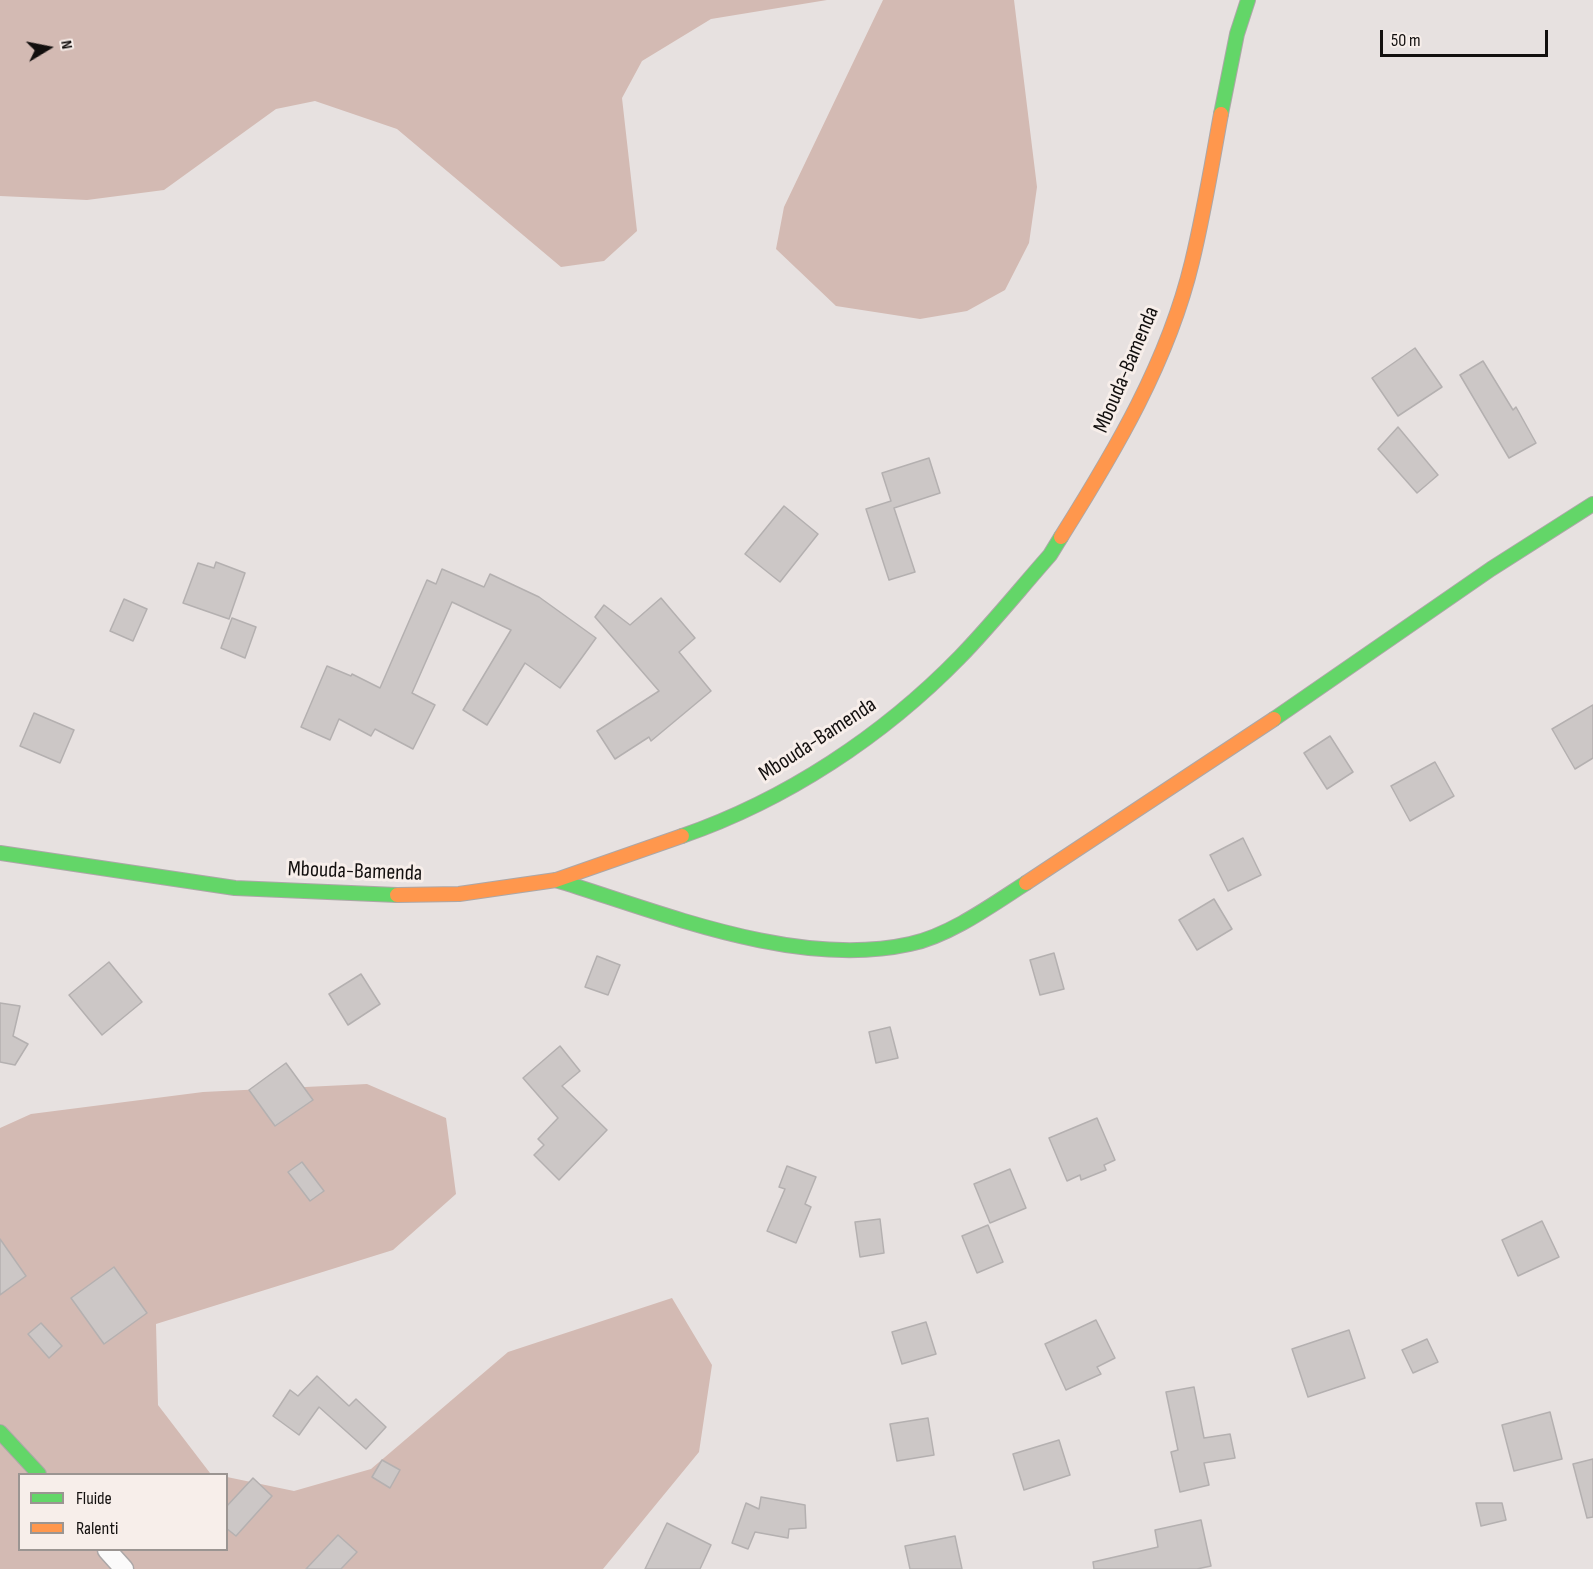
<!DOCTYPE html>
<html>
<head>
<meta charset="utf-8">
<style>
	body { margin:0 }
	#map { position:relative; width:1593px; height:1569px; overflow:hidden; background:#e7e1e0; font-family:"Sofia Sans Condensed",sans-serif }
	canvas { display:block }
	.legend { position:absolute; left:18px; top:1473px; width:210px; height:78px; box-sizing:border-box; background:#f7eeea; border:2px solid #9b9592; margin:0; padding:8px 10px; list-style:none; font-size:18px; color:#120f0e }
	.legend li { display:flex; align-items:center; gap:12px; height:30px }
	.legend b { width:30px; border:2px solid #9b9592 }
	.north { position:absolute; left:18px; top:18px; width:60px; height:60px; -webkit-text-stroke:4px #f7eeea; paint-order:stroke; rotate:80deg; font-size:16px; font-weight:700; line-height:24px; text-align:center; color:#120f0e }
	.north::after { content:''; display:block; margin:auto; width:21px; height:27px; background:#120f0e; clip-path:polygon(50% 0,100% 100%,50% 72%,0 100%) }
	.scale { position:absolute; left:1380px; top:30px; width:168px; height:27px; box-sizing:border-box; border:3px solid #120f0e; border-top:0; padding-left:8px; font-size:18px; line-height:21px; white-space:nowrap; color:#120f0e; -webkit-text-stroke:4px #f7eeea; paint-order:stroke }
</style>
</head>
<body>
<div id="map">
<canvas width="1593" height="1569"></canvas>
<ul class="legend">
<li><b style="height:8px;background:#63d668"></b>Fluide</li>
<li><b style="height:8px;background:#ff974d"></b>Ralenti</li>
</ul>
<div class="north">N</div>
<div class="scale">50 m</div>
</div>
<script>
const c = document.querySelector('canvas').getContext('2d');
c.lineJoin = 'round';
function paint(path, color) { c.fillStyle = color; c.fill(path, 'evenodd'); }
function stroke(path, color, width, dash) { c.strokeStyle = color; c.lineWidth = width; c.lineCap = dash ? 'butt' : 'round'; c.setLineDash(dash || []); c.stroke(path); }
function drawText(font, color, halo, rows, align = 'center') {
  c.font = font + ' "Sofia Sans Condensed",sans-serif'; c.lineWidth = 6; c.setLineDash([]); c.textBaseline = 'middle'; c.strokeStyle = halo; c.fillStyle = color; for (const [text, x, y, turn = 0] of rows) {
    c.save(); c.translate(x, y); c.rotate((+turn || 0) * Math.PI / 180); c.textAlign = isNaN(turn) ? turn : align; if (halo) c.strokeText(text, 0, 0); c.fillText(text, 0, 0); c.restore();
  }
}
paint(new Path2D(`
	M 0,0 L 827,0 L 711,19 L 642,61 L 622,98 L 637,231 L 604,261 L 561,267 L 397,129 L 315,101 L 276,109 L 164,190 L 87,200 L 0,196 Z
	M 883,0 L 1014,0 L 1037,187 L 1029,243 L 1005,290 L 967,311 L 920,319 L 836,306 L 776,249 L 784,207 Z
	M 367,1084 L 446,1118 L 456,1194 L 393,1250 L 156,1324 L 158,1405 L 210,1473 L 215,1474 L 20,1474 L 20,1550 L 226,1550 L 227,1477 L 294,1491 L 371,1469 L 508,1352 L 672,1298 L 712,1365 L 699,1452 L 603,1569 L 0,1569 L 0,1128 L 31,1114 L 203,1092 Z`), '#d3bab3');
const building = new Path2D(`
	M 1415,348 L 1442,387 L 1398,416 L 1372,378 Z
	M 1483,361 L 1513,410 L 1516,407 L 1536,443 L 1509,458 L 1460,375 Z
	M 1398,427 L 1438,475 L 1417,493 L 1378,449 Z
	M 929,458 L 940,493 L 894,508 L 915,572 L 889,580 L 866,509 L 891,501 L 882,473 Z
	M 784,506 L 818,534 L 780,582 L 745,554 Z
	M 216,562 L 245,573 L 229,619 L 183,603 L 198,563 L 214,568 Z
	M 442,569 L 484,587 L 490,574 L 539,597 L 596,638 L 560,688 L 525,663 L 487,725 L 463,710 L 511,630 L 452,602 L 412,693 L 435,705 L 413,749 L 375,729 L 371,736 L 339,719 L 330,740 L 301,727 L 327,666 L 351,676 L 352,674 L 380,688 L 427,580 L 436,584 Z
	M 661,598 L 695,638 L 679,652 L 711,691 L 651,741 L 649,737 L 615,759 L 597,731 L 659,691 L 595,617 L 604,605 L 630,625 Z
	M 124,599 L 147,609 L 133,641 L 110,631 Z
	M 232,618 L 256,627 L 245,658 L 221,648 Z
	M 1593,705 L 1593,758 L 1575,769 L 1552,729 Z
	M 34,713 L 74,730 L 60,763 L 20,746 Z
	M 1330,736 L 1353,772 L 1327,789 L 1304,753 Z
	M 1435,762 L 1454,796 L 1410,821 L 1391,786 Z
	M 1243,838 L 1261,875 L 1228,891 L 1210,855 Z
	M 1214,899 L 1232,929 L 1197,950 L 1179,920 Z
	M 1054,953 L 1064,989 L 1040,995 L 1030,960 Z
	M 597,956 L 620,965 L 608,995 L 585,987 Z
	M 109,962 L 142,1002 L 102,1035 L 69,995 Z
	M 361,974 L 380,1004 L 348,1025 L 329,994 Z
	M 0,1003 L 20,1006 L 13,1036 L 28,1044 L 15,1065 L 0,1062 Z
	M 890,1027 L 898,1058 L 876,1063 L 869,1032 Z
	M 560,1046 L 580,1071 L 562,1086 L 607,1130 L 559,1180 L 534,1155 L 544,1145 L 538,1139 L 558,1118 L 523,1078 Z
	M 286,1063 L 313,1100 L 275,1126 L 249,1090 Z
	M 1097,1118 L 1115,1160 L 1104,1165 L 1106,1170 L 1081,1180 L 1080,1175 L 1067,1181 L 1049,1138 Z
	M 302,1162 L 324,1191 L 310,1201 L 288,1172 Z
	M 787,1166 L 816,1177 L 805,1204 L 811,1207 L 796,1243 L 767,1231 L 785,1189 L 779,1187 Z
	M 1010,1169 L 1026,1208 L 990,1223 L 974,1184 Z
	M 880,1219 L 884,1253 L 860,1257 L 855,1222 Z
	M 1542,1221 L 1559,1257 L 1518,1276 L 1502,1240 Z
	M 988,1225 L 1003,1262 L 977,1273 L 962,1236 Z
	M 0,1239 L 26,1276 L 0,1295 Z
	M 114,1267 L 147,1313 L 104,1344 L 71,1298 Z
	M 1096,1320 L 1115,1358 L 1097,1367 L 1101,1374 L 1066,1390 L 1045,1344 Z
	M 926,1322 L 936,1354 L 902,1364 L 892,1332 Z
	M 41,1323 L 62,1346 L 49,1358 L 28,1334 Z
	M 1349,1330 L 1365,1378 L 1308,1397 L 1292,1349 Z
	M 1427,1339 L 1438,1362 L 1413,1373 L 1402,1350 Z
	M 317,1376 L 349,1406 L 356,1399 L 386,1427 L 366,1449 L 319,1407 L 299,1435 L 273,1416 L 290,1390 L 298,1396 Z
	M 1194,1387 L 1204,1438 L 1230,1434 L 1235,1458 L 1204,1463 L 1209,1485 L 1180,1492 L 1171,1452 L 1178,1450 L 1166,1392 Z
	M 1550,1412 L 1562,1459 L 1514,1471 L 1502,1425 Z
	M 928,1418 L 934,1455 L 897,1461 L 890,1424 Z
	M 1059,1440 L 1070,1475 L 1024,1490 L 1013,1454 Z
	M 1593,1459 L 1593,1517 L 1587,1518 L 1573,1464 Z
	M 382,1460 L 400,1470 L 390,1488 L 372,1477 Z
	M 253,1478 L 272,1496 L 236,1536 L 226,1528 L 226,1507 Z
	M 761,1497 L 805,1505 L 806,1528 L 789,1529 L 788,1538 L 755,1532 L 748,1549 L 732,1543 L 746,1503 L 759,1509 Z
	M 1476,1503 L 1502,1503 L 1506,1520 L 1481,1526 Z
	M 1201,1520 L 1211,1566 L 1197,1569 L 1094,1569 L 1093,1562 L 1158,1547 L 1155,1530 Z
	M 667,1523 L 711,1545 L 700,1569 L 645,1569 Z
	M 338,1535 L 357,1552 L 341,1569 L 306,1569 Z
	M 955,1536 L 962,1569 L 910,1569 L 905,1546 Z`);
paint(building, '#ccc7c6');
stroke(building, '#b4b0b0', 1.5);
const street = new Path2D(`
	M 107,1550 L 124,1569`);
const fast = new Path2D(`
	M 1221,114 L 1237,34 L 1248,0
	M 1274,719 L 1491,569 L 1593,504
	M 682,836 C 786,800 883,736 960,657 C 991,625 1020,589 1050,555 L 1061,537
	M 0,853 L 235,888 L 397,895
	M 556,880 C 663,913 797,969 910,944 C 949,936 992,905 1026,883
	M 0,1432 L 39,1474`);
const slow = new Path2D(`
	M 1061,537 C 1115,451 1168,362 1192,262 C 1204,213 1212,163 1221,114
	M 1026,883 L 1274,719
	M 397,895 L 459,894 L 556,880 L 682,836`);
stroke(street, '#aca7a7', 21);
stroke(fast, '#aca7a7', 16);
stroke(slow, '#aca7a7', 16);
stroke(street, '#fbfafa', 18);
stroke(fast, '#63d668', 14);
stroke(slow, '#ff974d', 14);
drawText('22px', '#120f0e', '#f7eeea', [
	["Mbouda-Bamenda",1127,370,-67],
	["Mbouda-Bamenda",818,740,-33],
	["Mbouda-Bamenda",355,872,2]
]);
</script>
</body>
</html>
